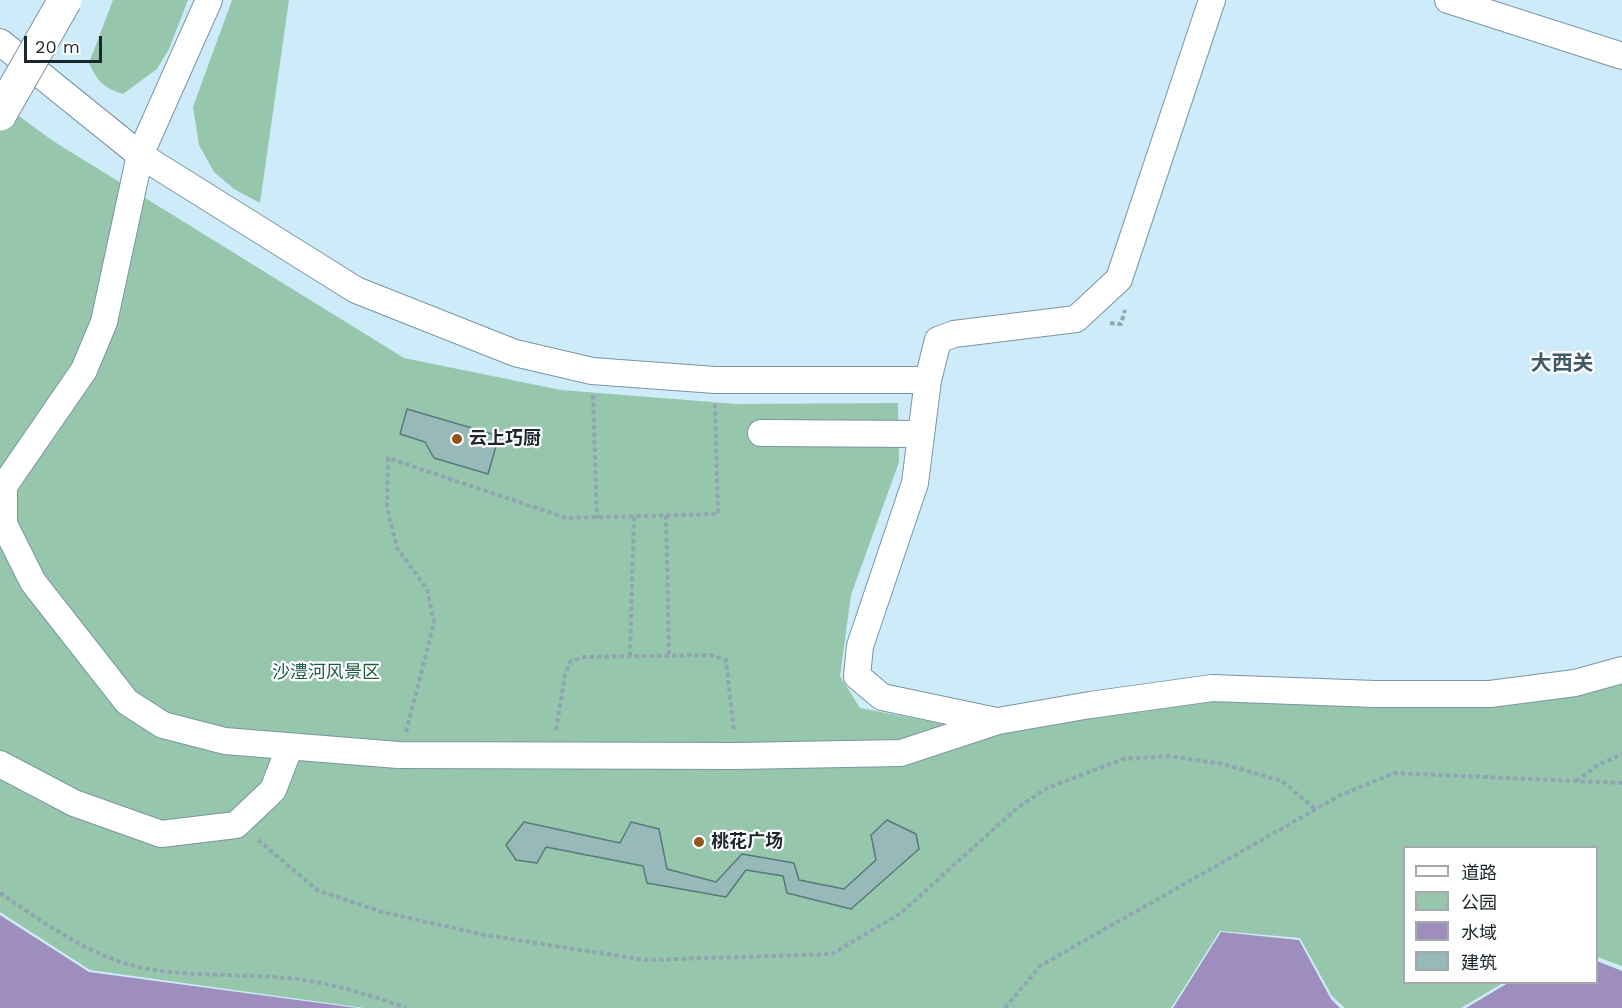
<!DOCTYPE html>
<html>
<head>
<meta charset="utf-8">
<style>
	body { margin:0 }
	#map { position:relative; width:1622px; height:1008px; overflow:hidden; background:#ceebfa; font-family:"Work Sans","Noto Sans SC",sans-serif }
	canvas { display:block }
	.legend { position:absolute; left:1403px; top:846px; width:195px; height:138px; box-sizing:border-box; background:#fff; border:2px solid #a4a9ab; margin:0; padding:8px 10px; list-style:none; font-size:18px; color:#1c272c }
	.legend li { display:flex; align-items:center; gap:12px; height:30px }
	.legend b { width:30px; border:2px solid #a4a9ab }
	.scale { position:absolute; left:24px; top:36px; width:78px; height:27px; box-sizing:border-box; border:3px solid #1c272c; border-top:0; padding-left:8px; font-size:18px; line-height:21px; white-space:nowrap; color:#1c272c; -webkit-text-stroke:4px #fff; paint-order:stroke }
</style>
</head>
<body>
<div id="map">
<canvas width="1622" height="1008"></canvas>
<ul class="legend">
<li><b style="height:8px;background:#fff"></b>道路</li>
<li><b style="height:16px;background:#96c7ad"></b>公园</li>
<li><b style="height:16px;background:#9e8ebd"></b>水域</li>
<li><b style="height:16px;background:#97b9b9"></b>建筑</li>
</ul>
<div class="scale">20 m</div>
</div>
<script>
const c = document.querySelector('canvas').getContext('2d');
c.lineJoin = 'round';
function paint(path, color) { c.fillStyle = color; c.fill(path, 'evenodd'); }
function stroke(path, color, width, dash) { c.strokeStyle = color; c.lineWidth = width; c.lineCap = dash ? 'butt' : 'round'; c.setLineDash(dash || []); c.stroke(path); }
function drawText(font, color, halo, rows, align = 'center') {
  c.font = font + ' "Work Sans","Noto Sans SC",sans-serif'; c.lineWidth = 4.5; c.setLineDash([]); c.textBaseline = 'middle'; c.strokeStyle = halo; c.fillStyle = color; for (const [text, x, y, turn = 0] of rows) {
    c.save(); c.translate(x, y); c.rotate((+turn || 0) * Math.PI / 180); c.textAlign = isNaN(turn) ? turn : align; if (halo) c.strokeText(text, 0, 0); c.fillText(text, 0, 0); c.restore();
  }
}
paint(new Path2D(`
	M 113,0 L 188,0 L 169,49 L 157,69 L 123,94 C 104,88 97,81 89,63 Z
	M 232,0 L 289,0 L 260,203 L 234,189 L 214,172 L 199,145 L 193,107 Z
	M 0,102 L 53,141 L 404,358 L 561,390 L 737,404 L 898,403 L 899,462 L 851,595 L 840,676 L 860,708 L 954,726 L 1191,697 L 1622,680 L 1622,966 L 1597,957 L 1596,848 L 1404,848 L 1404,982 L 1503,983 L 1461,1008 L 1345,1008 L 1332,996 L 1300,938 L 1220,931 L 1171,1008 L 364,1008 L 90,970 L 0,912 Z`), '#96c7ad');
paint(new Path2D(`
	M 0,915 L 89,972 L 357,1008 L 0,1008 Z
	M 1221,932 L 1299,940 L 1331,999 L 1340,1008 L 1173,1008 Z
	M 1597,961 L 1622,971 L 1622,1008 L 1466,1008 L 1508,983 L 1596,982 Z`), '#9e8ebd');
const building = new Path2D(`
	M 407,409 L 499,436 L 488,474 L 434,458 L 425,442 L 400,434 Z
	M 887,820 L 916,834 L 919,849 L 851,909 L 787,893 L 783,876 L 746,870 L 726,897 L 647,883 L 643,866 L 546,847 L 537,863 L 516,860 L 506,845 L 524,822 L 620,843 L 631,822 L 659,829 L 667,869 L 716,882 L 742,854 L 794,863 L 799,880 L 844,889 L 876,860 L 871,835 Z`);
paint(building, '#97b9b9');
stroke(building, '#587979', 1.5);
const minor = new Path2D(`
	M 209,0 L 140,155 L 104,322 L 84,370 L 4,486 L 4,524 L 33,582 L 127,702 L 163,725 L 225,741 L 398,755 L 736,756 L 901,753 L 998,721 L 1090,705 L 1212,688 L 1375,694 L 1490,694 L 1575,683 L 1622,670
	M 1448,0 L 1622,56
	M 0,42 L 140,155 L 356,290 L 515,353 L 592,371 L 715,380 L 928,380
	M 761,433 L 921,434
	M 996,721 L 882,697 L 857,676 L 860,646 L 915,483 L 928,380 L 938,340 L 954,334 L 1076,319 L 1119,279 L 1212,0
	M 0,764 L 74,803 L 161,834 L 236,825 L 273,790 L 290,746`);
stroke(minor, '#7a95a3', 28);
stroke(new Path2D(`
	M 1110,323 L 1121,324 L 1125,310
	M 593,395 L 597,518
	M 666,515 L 669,655
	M 630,656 L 634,516
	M 556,730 L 565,675 L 570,662 L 584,657 L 710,655 L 726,660 L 734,731
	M 406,732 L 434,623 L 427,589 L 397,548 L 387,507 L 388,458 L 566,518 L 718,514 L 715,404
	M 1576,781 L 1598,765 L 1622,754
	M 258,840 L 317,890 L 382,912 L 485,935 L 645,960 L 832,954 L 901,913 L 1017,808 L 1047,788 L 1123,759 L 1169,756 L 1223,764 L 1282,781 L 1315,809
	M 0,893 C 40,920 81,950 127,964 C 174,978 238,973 287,978 C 327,982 368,994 406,1008
	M 1005,1008 L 1040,966 L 1339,796 L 1394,773 L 1622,783`), '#8fa6b1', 4, [4.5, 3]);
stroke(minor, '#fff', 26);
const majorBridge = new Path2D(`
	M 0,114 L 65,0`);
stroke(majorBridge, '#7a95a3', 35, []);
stroke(majorBridge, '#fff', 33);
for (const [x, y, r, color] of [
	[457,439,6,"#94551d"],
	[699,842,6,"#94551d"]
]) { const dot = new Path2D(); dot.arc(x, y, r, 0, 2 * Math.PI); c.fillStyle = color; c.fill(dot); stroke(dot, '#fff', 2); }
drawText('bold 18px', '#1c272c', '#fff', [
	["云上巧厨",469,439],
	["桃花广场",711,842]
], 'left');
drawText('18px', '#1c5d41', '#fff', [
	["沙澧河风景区",326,673]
]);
drawText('bold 21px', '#415a67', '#fff', [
	["大西关",1562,364]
]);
</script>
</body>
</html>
